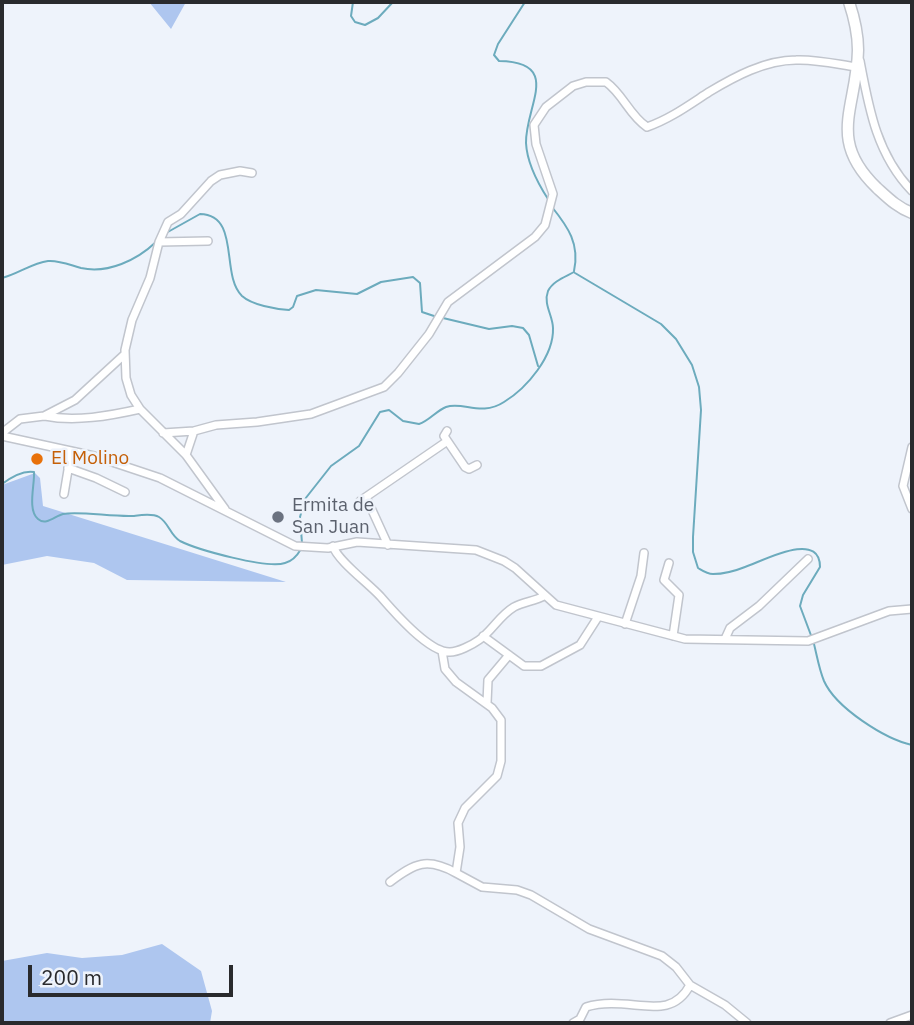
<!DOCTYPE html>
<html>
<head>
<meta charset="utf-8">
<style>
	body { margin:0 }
	#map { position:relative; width:914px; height:1025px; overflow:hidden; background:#eef3fb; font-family:"IBM Plex Sans",sans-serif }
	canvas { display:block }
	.frame { position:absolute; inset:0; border:4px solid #292a2d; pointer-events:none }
	.scale { position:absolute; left:28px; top:965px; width:205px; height:32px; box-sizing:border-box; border:4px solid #292a2d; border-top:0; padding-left:9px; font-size:21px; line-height:24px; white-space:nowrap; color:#292a2d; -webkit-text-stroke:5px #eef3fb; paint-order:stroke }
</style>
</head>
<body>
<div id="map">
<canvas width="914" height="1025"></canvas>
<div class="frame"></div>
<div class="scale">200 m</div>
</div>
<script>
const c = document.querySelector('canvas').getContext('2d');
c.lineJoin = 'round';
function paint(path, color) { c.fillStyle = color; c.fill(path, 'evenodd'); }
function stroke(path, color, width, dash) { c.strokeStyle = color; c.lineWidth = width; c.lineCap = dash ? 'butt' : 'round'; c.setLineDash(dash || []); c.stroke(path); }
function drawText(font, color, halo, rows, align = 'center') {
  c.font = font + ' "IBM Plex Sans",sans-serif'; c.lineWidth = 5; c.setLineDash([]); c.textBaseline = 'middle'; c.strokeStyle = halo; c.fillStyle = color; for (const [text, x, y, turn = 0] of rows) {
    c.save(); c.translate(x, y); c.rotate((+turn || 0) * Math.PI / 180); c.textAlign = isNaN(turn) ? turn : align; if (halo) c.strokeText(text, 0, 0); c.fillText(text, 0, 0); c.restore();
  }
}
paint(new Path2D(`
	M 149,2 L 186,2 L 171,29 Z
	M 35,473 L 40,478 L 43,506 L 286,582 L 127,580 L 94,563 L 47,556 L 2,565 L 2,485 Z
	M 162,944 L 201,971 L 212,1011 L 210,1023 L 2,1023 L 2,961 L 47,953 L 82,958 L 122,955 Z`), '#aec6ef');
stroke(new Path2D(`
	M 353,2 L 351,16 L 355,22 L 365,25 L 378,18 L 393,2
	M 525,2 L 498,44 L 494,55 L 499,61 C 563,62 525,106 526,143 C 527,163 537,182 548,199
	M 552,207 C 568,227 580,244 574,271
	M 166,233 L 200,214 C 241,215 220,275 242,296 C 252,305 275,309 289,310 L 293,307 L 297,296 L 316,290 L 357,294 L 381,282 L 413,277 L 420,283 L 422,312 L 437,317
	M 575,273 L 661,324 L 676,339 L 692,365 L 699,387 L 701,410 L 693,537 L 693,552 L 698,568 C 703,571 707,574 713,574 C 724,574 735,571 745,567 C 761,562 820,529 820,567 L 803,595 L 800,606 L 812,638
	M 2,278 C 18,274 32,263 48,261 C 59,260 70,265 81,268 C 108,274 137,260 156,242
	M 443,318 L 489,329 L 512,326 L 523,328 L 529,335 L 538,366
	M 2,484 C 10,478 23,470 34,472 C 35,484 27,510 38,519 C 46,526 55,516 63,514 C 80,511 112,517 133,516 C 141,515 152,513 159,517 C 169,523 170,535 180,541 C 198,550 267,569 285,563 C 293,561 297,556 301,549
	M 302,543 L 300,517 L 305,499 L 331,466 L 359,446 L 380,412 L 389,410 L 403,421 L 419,424 C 429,421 436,411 446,407 C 463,401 481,417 504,402 C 527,388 554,356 553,328 C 553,316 543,304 548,291 C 553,281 565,277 574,272
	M 814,644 C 817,656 819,669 824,681 C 836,708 885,739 912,745`), '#6cabbd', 2);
const street = new Path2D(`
	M 860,61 C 869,109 877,155 912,191
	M 159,242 L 208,241
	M 45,416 C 75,422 109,416 140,409
	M 447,431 L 444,436 L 465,467 L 469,469 L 477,465
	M 2,433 L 20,419 L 44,416 L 75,400 L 125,354
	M 163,433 L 194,431 L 216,425 L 257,422 L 311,414 L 384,387 L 398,373 L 429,334 L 448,302 L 535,237 L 545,225 L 553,194 L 536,144 L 534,125 L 546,107 L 573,86 L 586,82 L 606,82 C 623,94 629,115 647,127 C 670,119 689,105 709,92 C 734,77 765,60 796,60 C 816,59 836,64 856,67
	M 2,436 L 94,456 L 160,478 L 295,546 L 328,548 L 357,542 L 476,550 L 504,561 L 515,568 L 556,605 L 685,639 L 808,641 L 889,611 L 912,609
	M 912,447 L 903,486 L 912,509
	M 186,455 L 194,431
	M 68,468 L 96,478 L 125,492
	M 64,494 L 71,452
	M 366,497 L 388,545
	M 360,501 L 446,442
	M 225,509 L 186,455 L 140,409 L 131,395 L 126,378 L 125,350 L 132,320 L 150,278 L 159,242 L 168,222 L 181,214 L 211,181 L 220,175 L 240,171 L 252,173
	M 333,546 C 337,560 368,583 380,596 C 393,611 429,653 450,652 C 458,652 472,645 479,640 C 492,631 499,616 514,607 C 523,602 535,601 544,596
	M 669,563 L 664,580 L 679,595 L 673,636
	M 625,624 L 641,576 L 644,553
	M 483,636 L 524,666 L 541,666 L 580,645 L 598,617
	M 725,639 L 730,628 L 759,606 L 808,559
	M 442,651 L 445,669 L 456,682 L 492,708 L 501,720 L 501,761 L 497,776 L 465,808 L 458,823 L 460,847 L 456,873 L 482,887 L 517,890 L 531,895 L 589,929 L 662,956 L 676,967 L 690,985 L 725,1005 L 747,1023
	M 487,703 L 488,680 L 509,655
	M 390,882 C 415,863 427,857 456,873
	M 573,1023 L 580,1019 L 586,1007 C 630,994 669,1025 690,985
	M 890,1023 L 912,1015`);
const secondary = new Path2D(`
	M 849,2 C 854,17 858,34 858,50 C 857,108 826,139 877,188 C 888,198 898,208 912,213`);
stroke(street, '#c1c5cd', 10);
stroke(secondary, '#c1c5cd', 13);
stroke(street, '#fff', 7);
stroke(secondary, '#fff', 10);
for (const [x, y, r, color] of [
	[37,459,7,"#e8710a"],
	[278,517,7,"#6b7280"]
]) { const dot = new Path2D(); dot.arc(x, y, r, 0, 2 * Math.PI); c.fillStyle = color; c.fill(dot); stroke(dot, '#eef3fb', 2.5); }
drawText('19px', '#c56008', '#eef3fb', [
	["El Molino",51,459]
], 'left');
drawText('19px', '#5b616d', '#eef3fb', [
	["Ermita de",292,506],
	["San Juan",292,528]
], 'left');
</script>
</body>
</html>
